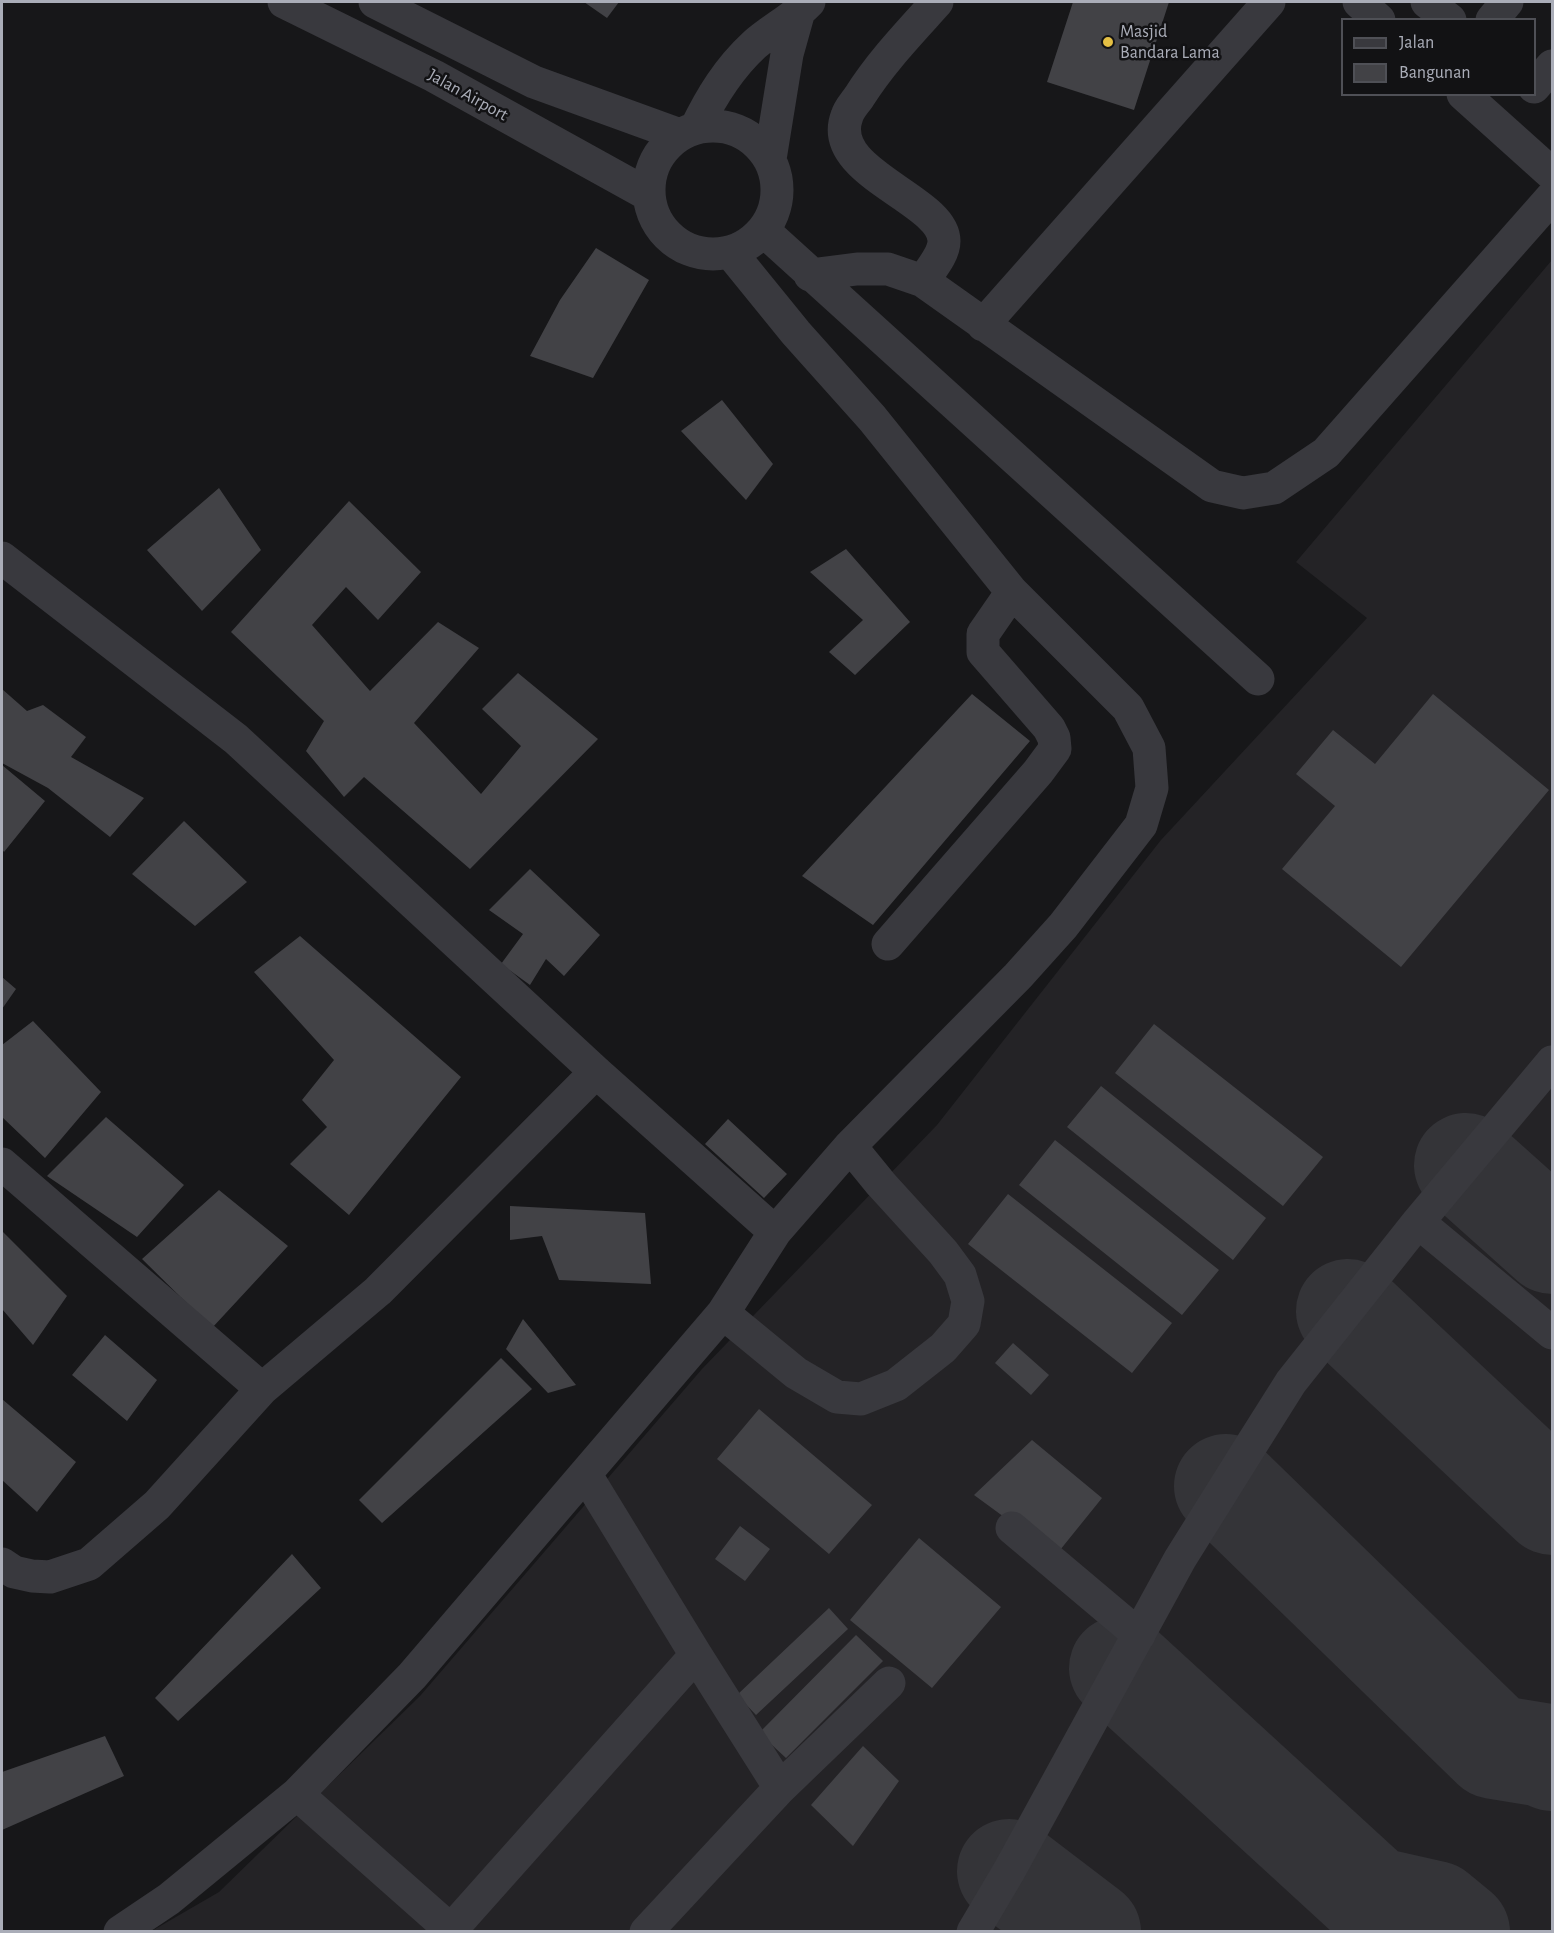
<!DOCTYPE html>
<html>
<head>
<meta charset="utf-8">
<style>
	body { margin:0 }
	#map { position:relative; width:1554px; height:1933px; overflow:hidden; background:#171719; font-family:"Alegreya Sans",sans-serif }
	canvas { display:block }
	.frame { position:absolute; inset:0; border:3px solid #aaadb8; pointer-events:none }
	.legend { position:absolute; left:1341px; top:18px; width:195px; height:78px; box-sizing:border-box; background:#121214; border:2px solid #4f5056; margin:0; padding:8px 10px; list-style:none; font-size:18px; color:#aaadb8 }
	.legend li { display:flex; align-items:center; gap:12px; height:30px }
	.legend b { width:30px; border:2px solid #4f5056 }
</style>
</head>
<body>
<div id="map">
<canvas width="1554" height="1933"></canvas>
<div class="frame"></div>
<ul class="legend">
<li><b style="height:8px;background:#39393e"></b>Jalan</li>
<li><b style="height:16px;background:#424246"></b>Bangunan</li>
</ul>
</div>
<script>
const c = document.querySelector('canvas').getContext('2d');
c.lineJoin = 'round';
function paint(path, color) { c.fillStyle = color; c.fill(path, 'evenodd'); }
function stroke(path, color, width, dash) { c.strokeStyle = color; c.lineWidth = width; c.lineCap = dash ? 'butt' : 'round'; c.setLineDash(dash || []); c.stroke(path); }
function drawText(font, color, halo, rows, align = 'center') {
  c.font = font + ' "Alegreya Sans",sans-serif'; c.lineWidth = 5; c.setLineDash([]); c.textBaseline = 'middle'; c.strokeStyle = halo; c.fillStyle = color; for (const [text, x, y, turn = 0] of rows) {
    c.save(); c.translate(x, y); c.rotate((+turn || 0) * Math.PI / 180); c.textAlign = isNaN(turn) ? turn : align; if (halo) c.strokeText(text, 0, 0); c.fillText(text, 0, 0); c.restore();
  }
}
paint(new Path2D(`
	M 1552,260 L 1552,1931 L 150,1932 L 219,1892 L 420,1696 L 702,1369 L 937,1125 L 1161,840 L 1367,618 L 1296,562 Z`), '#242326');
stroke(new Path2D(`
	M 1466,1165 L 1552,1242
	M 1348,1311 L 1552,1503
	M 1226,1486 L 1494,1747 L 1543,1755 L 1552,1759
	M 1121,1668 L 1373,1899 L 1435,1913 L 1458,1932
	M 1009,1871 L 1089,1932`), '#343438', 104);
paint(new Path2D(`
	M 584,2 L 619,2 L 607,18 Z
	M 1073,2 L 1169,2 L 1134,110 L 1047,82 Z
	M 596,248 L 649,280 L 593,378 L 530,356 L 560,300 Z
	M 722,400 L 773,464 L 746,500 L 681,431 Z
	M 219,488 L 261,550 L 202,611 L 147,550 Z
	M 349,501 L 421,572 L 378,620 L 346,587 L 312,625 L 370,691 L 438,622 L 479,648 L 414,723 L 481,794 L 521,746 L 482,709 L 518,673 L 598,739 L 470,869 L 364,777 L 344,797 L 306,751 L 324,721 L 231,632 Z
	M 846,549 L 910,622 L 855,675 L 829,652 L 863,620 L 810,572 Z
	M 2,689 L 27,711 L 43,705 L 86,737 L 71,757 L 144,798 L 110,837 L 48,788 L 2,763 Z
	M 972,694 L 1030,741 L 873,925 L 802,876 Z
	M 1433,694 L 1549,790 L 1401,967 L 1282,869 L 1335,806 L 1296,774 L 1333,730 L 1375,764 Z
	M 2,765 L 45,801 L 4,852 L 2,849 Z
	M 184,821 L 247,882 L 195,926 L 132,874 Z
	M 530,869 L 600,935 L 564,976 L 546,959 L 530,985 L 501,964 L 523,934 L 489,910 Z
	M 300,936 L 461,1077 L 349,1215 L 290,1164 L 327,1127 L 302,1100 L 334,1060 L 254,972 Z
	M 2,977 L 16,989 L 2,1009 Z
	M 33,1021 L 101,1092 L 45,1158 L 2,1117 L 2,1045 Z
	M 1154,1024 L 1323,1157 L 1283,1206 L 1115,1073 Z
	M 1101,1086 L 1266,1218 L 1233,1260 L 1067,1127 Z
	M 106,1117 L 184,1185 L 137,1237 L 47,1176 Z
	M 728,1119 L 787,1174 L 764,1198 L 705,1144 Z
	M 1055,1140 L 1219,1270 L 1182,1315 L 1019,1185 Z
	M 219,1190 L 288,1246 L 212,1328 L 142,1259 Z
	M 1008,1194 L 1172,1323 L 1132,1373 L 968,1244 Z
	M 510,1206 L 645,1213 L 651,1284 L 559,1280 L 542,1236 L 510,1240 Z
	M 2,1231 L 67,1296 L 33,1345 L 2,1309 Z
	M 523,1319 L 576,1385 L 548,1393 L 506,1349 Z
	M 105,1335 L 157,1380 L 127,1421 L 72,1375 Z
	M 1013,1343 L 1049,1375 L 1031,1395 L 995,1363 Z
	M 501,1358 L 532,1389 L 382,1523 L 359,1500 Z
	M 2,1399 L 76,1462 L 37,1512 L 2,1480 Z
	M 759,1409 L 872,1505 L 829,1554 L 717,1459 Z
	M 1032,1440 L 1102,1498 L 1056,1555 L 974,1495 Z
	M 740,1526 L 770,1549 L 745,1581 L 715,1559 Z
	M 919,1538 L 1001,1607 L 932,1688 L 850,1620 Z
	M 292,1554 L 321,1588 L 178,1721 L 155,1698 Z
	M 829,1608 L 848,1629 L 756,1715 L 737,1695 Z
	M 856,1635 L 883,1661 L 786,1758 L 759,1733 Z
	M 105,1736 L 124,1776 L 2,1830 L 2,1772 Z
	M 863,1746 L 899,1781 L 853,1846 L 811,1805 Z`), '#424246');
stroke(new Path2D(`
	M 284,2 L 434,76 L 649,195
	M 375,2 L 534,82 L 680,135
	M 1359,2 L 1379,20
	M 1427,2 L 1450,20
	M 1492,20 L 1507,2
	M 1534,87 L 1552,66
	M 1463,94 L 1552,174
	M649 190a64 64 0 1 1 128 0a64 64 0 1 1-128 0Z
	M 696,128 C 711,97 728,69 754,45 C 772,29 793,19 809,2
	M 770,159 L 787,54 L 799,11
	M 764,231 L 1258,679
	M 810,275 L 857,269 L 888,269 L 923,281 L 1212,486 L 1243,493 L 1274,488 L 1326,453 L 1552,197
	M 923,281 C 930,270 944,255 944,241 C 944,199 825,173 847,116 C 849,109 855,103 859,97 C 881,62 910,32 937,2
	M 983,325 L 1269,2
	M 2,558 L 236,739 L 596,1072 L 775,1232
	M 888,944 L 1038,772 L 1055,749 L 1054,738 L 1049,728 L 983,652 L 983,634 L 1012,592
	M 1552,1062 L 1418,1222 L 1552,1333
	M 2,1164 L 262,1389
	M 723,1313 L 796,1373 L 837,1397 L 861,1399 L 896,1385 L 943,1348 L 964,1324 L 968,1301 L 960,1275 L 943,1252 L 881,1184 L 850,1146
	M 1012,1528 L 1139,1635
	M 2,1564 L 14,1572 L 32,1576 L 50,1577 L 89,1564 L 157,1505 L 262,1389 L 378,1291 L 596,1072
	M 780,1788 L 889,1683
	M 297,1794 L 453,1932
	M 451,1930 L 696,1655 L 586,1475
	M 120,1932 L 169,1899 L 297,1794 L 412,1676 L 723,1313 L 775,1232 L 850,1146 L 1018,976 L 1063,926 L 1141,825 L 1152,788 L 1149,748 L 1128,708 L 1012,592 L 872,418 L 796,333 L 731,253
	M 646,1932 L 780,1788 L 696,1655
	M 973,1932 L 1009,1871 L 1180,1559 L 1250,1447 L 1291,1382 L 1418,1222`), '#39393e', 33);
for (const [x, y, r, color] of [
	[1108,42,6,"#e4bf44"]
]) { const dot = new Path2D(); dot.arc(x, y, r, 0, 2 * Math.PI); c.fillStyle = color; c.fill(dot); stroke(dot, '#121214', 2); }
drawText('18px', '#aaadb8', '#121214', [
	["Masjid",1120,32],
	["Bandara Lama",1120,53]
], 'left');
drawText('18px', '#aaadb8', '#121214', [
	["Jalan Airport",468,95,29]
]);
</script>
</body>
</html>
